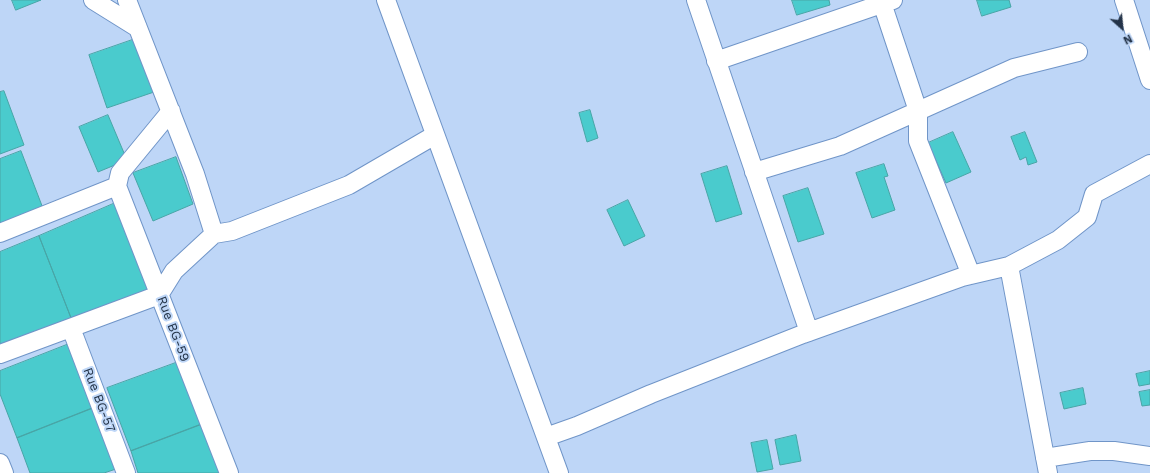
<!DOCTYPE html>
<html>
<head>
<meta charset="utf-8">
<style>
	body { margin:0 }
	#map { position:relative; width:1150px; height:473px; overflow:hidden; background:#bed6f7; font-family:"Work Sans",sans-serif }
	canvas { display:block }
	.north { position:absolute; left:1102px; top:8px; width:40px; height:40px; -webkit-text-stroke:3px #bed6f7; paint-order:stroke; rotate:153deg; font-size:11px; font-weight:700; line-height:16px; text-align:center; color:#243449 }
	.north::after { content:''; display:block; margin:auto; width:14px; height:18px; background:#243449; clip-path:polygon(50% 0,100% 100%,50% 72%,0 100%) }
</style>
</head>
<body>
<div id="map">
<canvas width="1150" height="473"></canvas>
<div class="north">N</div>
</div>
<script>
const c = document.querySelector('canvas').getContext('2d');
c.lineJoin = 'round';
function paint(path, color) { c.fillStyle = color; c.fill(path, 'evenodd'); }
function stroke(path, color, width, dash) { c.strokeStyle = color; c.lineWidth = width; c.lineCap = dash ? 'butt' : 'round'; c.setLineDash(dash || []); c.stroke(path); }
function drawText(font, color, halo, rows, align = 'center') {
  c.font = font + ' "Work Sans",sans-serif'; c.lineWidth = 4; c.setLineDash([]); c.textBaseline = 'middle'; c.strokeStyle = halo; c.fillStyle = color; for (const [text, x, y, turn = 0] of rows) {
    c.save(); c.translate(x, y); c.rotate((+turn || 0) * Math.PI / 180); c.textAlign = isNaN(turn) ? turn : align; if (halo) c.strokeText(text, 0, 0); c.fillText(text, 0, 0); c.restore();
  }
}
const building = new Path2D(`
	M 12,0 L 41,0 L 16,10 Z
	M 792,0 L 829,0 L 830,5 L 797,15 Z
	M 977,0 L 1009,0 L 1011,7 L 982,16 Z
	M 138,38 L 157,91 L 107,108 L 89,55 Z
	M 4,91 L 24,145 L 0,154 L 0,92 Z
	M 590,110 L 598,138 L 587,142 L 579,113 Z
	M 108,115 L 127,160 L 98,172 L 79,127 Z
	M 953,132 L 971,172 L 946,183 L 928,143 Z
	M 1025,132 L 1037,162 L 1028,165 L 1026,157 L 1020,160 L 1011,137 Z
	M 21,151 L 44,211 L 0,228 L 0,159 Z
	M 176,157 L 193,204 L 153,221 L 133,173 Z
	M 884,164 L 888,176 L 884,177 L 895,210 L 872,218 L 856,173 Z
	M 727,166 L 742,214 L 716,222 L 701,174 Z
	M 808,188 L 824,234 L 798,242 L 783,196 Z
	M 628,200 L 645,236 L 624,246 L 607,210 Z
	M 120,201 L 154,290 L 73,323 L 39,236 Z
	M 39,236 L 73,323 L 0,351 L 0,252 Z
	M 69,344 L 93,408 L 17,438 L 0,394 L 0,371 Z
	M 181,361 L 205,423 L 131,451 L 107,388 Z
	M 1150,371 L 1150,384 L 1139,386 L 1136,374 Z
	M 1083,388 L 1086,404 L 1064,409 L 1060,393 Z
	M 1150,390 L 1150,405 L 1142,406 L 1139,392 Z
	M 93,408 L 116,469 L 104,473 L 30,473 L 17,438 Z
	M 205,423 L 224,473 L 138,473 L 131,451 Z
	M 796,435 L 801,461 L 780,465 L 775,440 Z
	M 767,440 L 773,469 L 757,472 L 751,443 Z`);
paint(building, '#4acbcd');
stroke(building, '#48a5a6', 1);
const minor = new Path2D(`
	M 93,0 L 138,28
	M 127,0 L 195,174 L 214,234
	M 386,0 L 559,473
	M 696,0 L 809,332
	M 881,0 L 918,111 L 918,141 L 971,275
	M 1124,0 L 1150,80
	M 716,61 L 893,0
	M 754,172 L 840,146 L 1014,68 L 1078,52
	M 117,186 L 229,473
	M 117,186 L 120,173 L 171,111
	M 0,233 L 117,186
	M 1009,266 L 1048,473
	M 71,328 L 126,473
	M 0,354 L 159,295 L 174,271 L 214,234 L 232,231 L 349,185 L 435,135
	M 546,437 L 577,426 L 651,394 L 803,334 L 962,277 L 1009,266 L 1058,240 L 1087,217 L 1094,194 L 1150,164
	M 1045,458 L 1090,451 L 1114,451 L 1150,456
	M 0,463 L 4,473`);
stroke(minor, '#7095c8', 20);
stroke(minor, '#fff', 18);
drawText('13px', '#243449', '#bed6f7', [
	["Rue BG-59",173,329,69],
	["Rue BG-57",99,400,69]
]);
</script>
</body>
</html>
